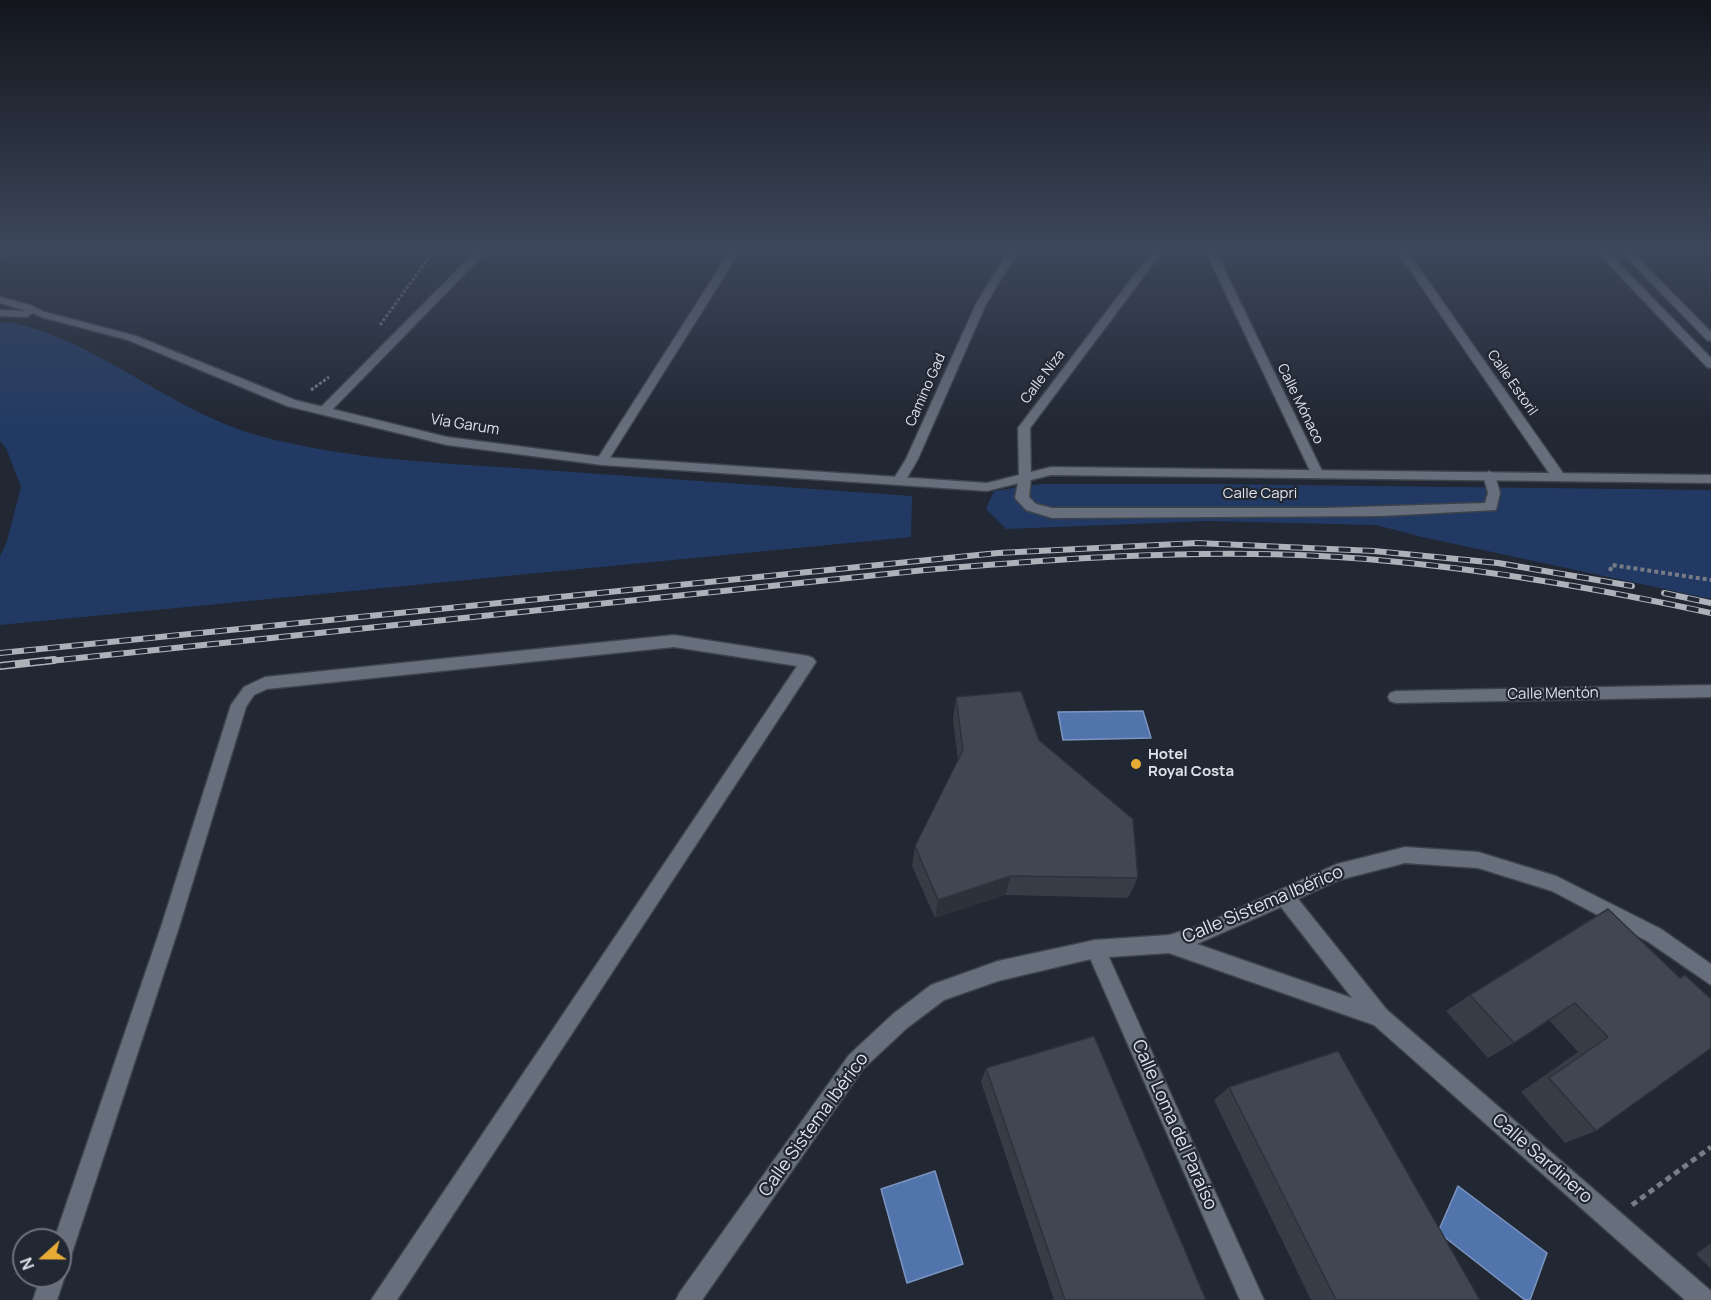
<!DOCTYPE html>
<html>
<head>
<meta charset="utf-8">
<style>
	body { margin:0 }
	#map { position:relative; width:1711px; height:1300px; overflow:hidden; background:#212733; font-family:Manrope,sans-serif }
	canvas { display:block }
	.north { position:absolute; left:12px; top:1228px; width:60px; height:60px; box-sizing:border-box; background:#212733; border:2px solid #6d727d; border-radius:50%; rotate:249deg; font-size:16px; font-weight:700; line-height:24px; text-align:center; color:#dee3eb }
	.north::after { content:''; display:block; margin:auto; width:21px; height:27px; background:#e7ac36; clip-path:polygon(50% 0,100% 100%,50% 72%,0 100%) }
</style>
</head>
<body>
<div id="map">
<canvas width="1711" height="1300"></canvas>
<div class="north">N</div>
</div>
<script>
const c = document.querySelector('canvas').getContext('2d');
c.lineJoin = 'round';
function paint(path, color) { c.fillStyle = color; c.fill(path, 'evenodd'); }
function stroke(path, color, width, dash) { c.strokeStyle = color; c.lineWidth = width; c.lineCap = dash ? 'butt' : 'round'; c.setLineDash(dash || []); c.stroke(path); }
function drawText(font, color, halo, rows, align = 'center') {
  c.font = font + ' Manrope,sans-serif'; c.lineWidth = 4.5; c.setLineDash([]); c.textBaseline = 'middle'; c.strokeStyle = halo; c.fillStyle = color; for (const [text, x, y, turn = 0] of rows) {
    c.save(); c.translate(x, y); c.rotate((+turn || 0) * Math.PI / 180); c.textAlign = isNaN(turn) ? turn : align; if (halo) c.strokeText(text, 0, 0); c.fillText(text, 0, 0); c.restore();
  }
}
paint(new Path2D(`
	M 10,322 C 99,341 173,413 260,436 C 353,461 448,463 543,470 C 666,479 789,487 912,496 L 911,537 L 0,625 L 0,556 L 7,541 L 21,487 L 6,448 L 0,441 L 0,323 Z
	M 1040,484 L 1201,484 L 1711,490 L 1711,599 L 1422,537 L 1376,525 L 1208,521 L 1006,529 L 986,509 L 994,491 Z`), '#223a63');
const water = new Path2D(`
	M 1143,711 L 1151,738 L 1063,740 L 1058,712 Z
	M 935,1171 L 963,1264 L 907,1283 L 881,1189 Z
	M 1458,1186 L 1547,1253 L 1530,1300 L 1525,1300 L 1438,1232 Z`);
paint(water, '#5274ad');
stroke(water, '#7c95c0', 1.5);
const street = new Path2D(`
	M 479,248 L 490,248 L 328,414 L 320,414 L 320,408 Z
	M 732,248 L 742,248 L 606,464 L 598,464 L 596,461 Z
	M 1010,248 L 1020,248 L 986,304 L 918,459 L 904,483 L 894,483 L 893,480 L 906,459 L 976,304 Z
	M 1155,248 L 1165,248 L 1030,428 L 1031,477 L 1029,497 L 1036,504 L 1052,508 L 1326,508 L 1485,503 L 1488,493 L 1483,475 L 1489,471 L 1495,475 L 1500,493 L 1496,510 L 1381,516 L 1052,518 L 1026,510 L 1015,498 L 1019,477 L 1018,428 Z
	M 1204,248 L 1214,248 L 1324,475 L 1323,478 L 1313,478 L 1312,475 Z
	M 1395,248 L 1405,248 L 1563,473 L 1564,476 L 1563,479 L 1553,479 Z
	M 1593,248 L 1604,248 L 1711,358 L 1711,368 L 1707,367 Z
	M 1617,248 L 1628,248 L 1711,332 L 1711,341 L 1707,340 Z
	M 0,297 L 30,305 L 50,315 L 45,318 L 32,313 L 27,317 L 0,316 L 0,310 L 26,311 L 0,303 Z
	M 674,635 L 808,656 L 813,658 L 816,662 L 397,1300 L 371,1300 L 797,666 L 674,647 L 267,689 L 254,695 L 246,707 L 179,927 L 71,1256 L 68,1264 L 60,1267 L 65,1276 L 57,1300 L 33,1300 L 41,1276 L 60,1276 L 60,1240 L 54,1240 L 161,927 L 231,705 L 244,687 L 265,677 Z
	M 1711,685 L 1711,697 L 1396,703 L 1390,701 L 1388,697 L 1390,693 L 1396,691 Z
	M 1095,940 L 1102,942 L 1264,1300 L 1240,1300 L 1086,949 L 1088,942 Z`);
const secondary = new Path2D(`
	M 45,312 L 136,336 L 295,400 L 447,437 L 602,457 L 987,483 L 1051,467 L 1711,475 L 1711,483 L 1051,475 L 987,491 L 602,465 L 447,445 L 287,406 L 128,340 L 41,317 L 40,315 Z
	M 1405,847 L 1478,852 L 1556,876 L 1661,929 L 1711,964 L 1711,985 L 1647,941 L 1552,891 L 1478,868 L 1405,863 L 1339,880 L 1298,899 L 1387,1010 L 1711,1291 L 1711,1300 L 1685,1300 L 1374,1025 L 1169,953 L 1095,958 L 998,981 L 944,1000 L 907,1028 L 863,1069 L 702,1300 L 676,1300 L 680,1292 L 849,1055 L 893,1014 L 931,985 L 998,961 L 1095,940 L 1169,935 L 1202,925 L 1337,864 ZM 1281,907 L 1352,998 L 1197,944 Z`);
stroke(street, '#3d434c', 3);
stroke(secondary, '#3d434c', 3);
stroke(new Path2D(`
	M 0,258 L 13,248
	M 380,325 L 436,248
	M 311,390 L 329,377`), '#777c87', 3, [3, 2]);
stroke(new Path2D(`
	M 1610,571 L 1612,565 L 1711,580`), '#777c87', 4, [4, 3]);
stroke(new Path2D(`
	M 1632,1205 L 1711,1147`), '#777c87', 5, [6, 4.5]);
paint(street, '#676f7c');
paint(secondary, '#676f7c');
const railFar1 = new Path2D(`
	M 1664,593 L 1711,603
	M 0,653 L 998,553 L 1197,543 L 1374,551 L 1498,563 L 1632,586
	M 40,662 L 925,570 C 1056,559 1188,549 1320,556 C 1452,563 1582,585 1711,613`);
const rail = new Path2D(`
	M 0,666 L 54,660`);
stroke(railFar1, '#acb1ba', 6);
stroke(rail, '#acb1ba', 8);
stroke(railFar1, '#212733', 4, [12]);
stroke(rail, '#212733', 5, [15]);
paint(new Path2D(`
	M 956,697 L 1039,740 L 1138,878 L 1128,898 L 1005,895 L 935,918 L 912,866 L 915,846 L 958,760 L 953,720 Z
	M 1685,975 L 1596,1131 L 1565,1143 L 1521,1092 L 1578,1052 L 1549,1020 L 1514,1043 L 1488,1058 L 1446,1011 L 1470,995 L 1680,978 Z
	M 986,1068 L 1206,1300 L 1054,1300 L 981,1082 Z
	M 1229,1087 L 1480,1300 L 1311,1300 L 1214,1100 Z
	M 1711,1243 L 1711,1269 L 1696,1254 Z`), '#373d47');
paint(new Path2D(`
	M 1011,876 L 1005,895 L 935,918 L 938,900 Z`), '#2d323a');
const building = new Path2D(`
	M 1021,691 L 1039,740 L 1133,819 L 1138,878 L 1011,876 L 938,900 L 915,846 L 963,750 L 956,697 Z
	M 1608,909 L 1680,978 L 1685,975 L 1711,999 L 1711,1048 L 1596,1131 L 1549,1078 L 1608,1037 L 1575,1003 L 1514,1043 L 1470,995 Z
	M 1094,1036 L 1206,1300 L 1065,1300 L 986,1068 Z
	M 1338,1051 L 1480,1300 L 1336,1300 L 1229,1087 Z`);
paint(building, '#404753');
stroke(building, '#2d323a', 1.5);
const sky = c.createLinearGradient(0, 0, 0, 430);
sky.addColorStop(0, '#12151c');
sky.addColorStop(0.58, '#3d475b');
sky.addColorStop(1, '#3d475b00');
c.fillStyle = sky;
c.fillRect(0, 0, 1711, 430);
for (const [x, y, r, color] of [
	[1136,764,6,"#e7ac36"]
]) { const dot = new Path2D(); dot.arc(x, y, r, 0, 2 * Math.PI); c.fillStyle = color; c.fill(dot); stroke(dot, '#212733', 2); }
drawText('14px', '#dee3eb', '#212733', [
	["Calle Niza",1043,377,-53],
	["Calle Estoril",1512,383,55],
	["Camino Gad",926,390,-66],
	["Calle Mónaco",1300,404,64]
]);
drawText('15px', '#dee3eb', '#212733', [
	["Vía Garum",465,425,9],
	["Calle Capri",1260,494],
	["Calle Mentón",1553,694,-1]
]);
drawText('bold 15px', '#dee3eb', '#212733', [
	["Hotel",1148,755],
	["Royal Costa",1148,772]
], 'left');
drawText('18px', '#dee3eb', '#212733', [
	["Calle Sistema Ibérico",1263,905,-23],
	["Calle Sistema Ibérico",814,1125,-54],
	["Calle Loma del Paraíso",1174,1125,66],
	["Calle Sardinero",1542,1159,41]
]);
</script>
</body>
</html>
